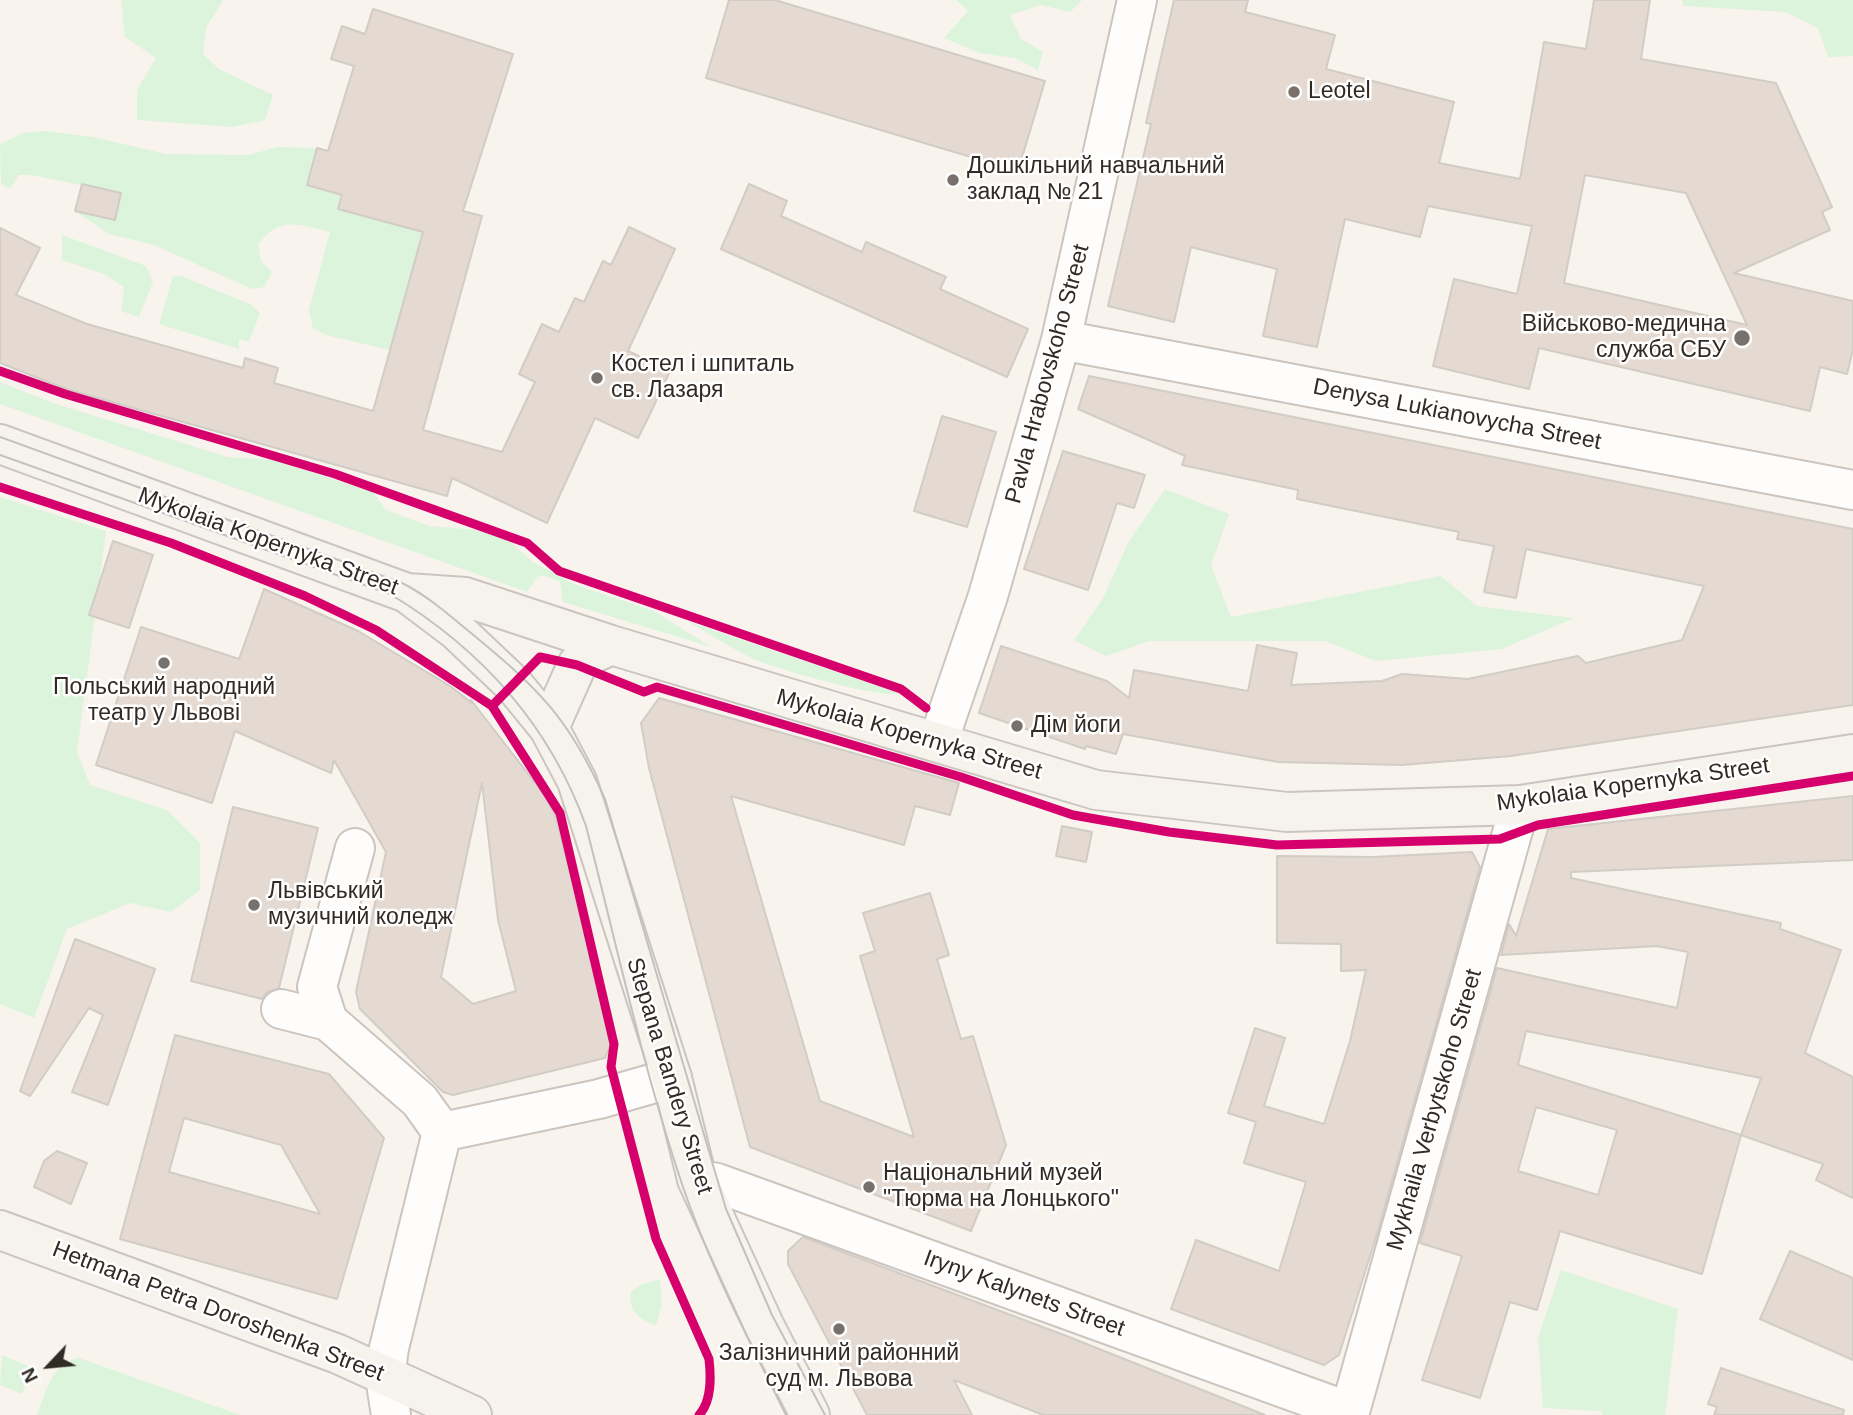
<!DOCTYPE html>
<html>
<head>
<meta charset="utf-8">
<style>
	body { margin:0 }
	#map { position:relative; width:1853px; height:1415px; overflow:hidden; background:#f9f3ed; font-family:Arial,sans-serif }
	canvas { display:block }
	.north { position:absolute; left:14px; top:1331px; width:70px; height:70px; -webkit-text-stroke:5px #fff; paint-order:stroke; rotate:244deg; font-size:19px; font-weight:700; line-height:28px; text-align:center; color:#322b25 }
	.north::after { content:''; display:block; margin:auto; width:24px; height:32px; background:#322b25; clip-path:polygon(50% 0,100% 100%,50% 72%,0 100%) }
</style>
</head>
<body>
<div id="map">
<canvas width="1853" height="1415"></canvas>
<div class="north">N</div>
</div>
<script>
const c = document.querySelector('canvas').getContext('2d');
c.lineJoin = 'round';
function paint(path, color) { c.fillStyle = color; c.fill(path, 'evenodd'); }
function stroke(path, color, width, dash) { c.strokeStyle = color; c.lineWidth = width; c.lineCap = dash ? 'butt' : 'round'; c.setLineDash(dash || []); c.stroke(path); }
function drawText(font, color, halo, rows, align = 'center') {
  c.font = font + ' Arial,sans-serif'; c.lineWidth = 5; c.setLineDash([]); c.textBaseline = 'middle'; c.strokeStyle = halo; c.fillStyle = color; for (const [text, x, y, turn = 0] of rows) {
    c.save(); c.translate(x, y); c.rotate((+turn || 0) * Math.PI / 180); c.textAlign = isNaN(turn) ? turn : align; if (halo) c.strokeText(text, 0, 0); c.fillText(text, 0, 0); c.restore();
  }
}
paint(new Path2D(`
	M 121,0 L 223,0 L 206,28 L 203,54 L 219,69 L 273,95 L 265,120 L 232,127 L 137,120 L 137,90 L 156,58 L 125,37 Z
	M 956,0 L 1082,0 L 1070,12 L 1041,5 L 1010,15 L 1021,39 L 1043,52 L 1038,70 L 1015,58 L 979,53 L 944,38 L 968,11 Z
	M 1682,0 L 1853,0 L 1853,56 L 1828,57 L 1818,28 L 1785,12 L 1683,6 Z
	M 47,131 L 93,137 L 166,154 L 249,155 L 277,147 L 317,148 L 307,185 L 342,195 L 338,209 L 423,232 L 390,350 L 326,335 L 313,328 L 309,310 L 330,232 C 298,225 280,215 258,245 L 261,261 L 272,272 L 264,287 L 252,289 L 154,245 L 109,234 L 75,211 L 115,220 L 121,193 L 31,175 L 19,175 L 10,189 L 1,184 L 0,144 L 23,133 Z
	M 62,235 L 146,266 L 153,282 L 139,317 L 121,311 L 124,287 L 104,274 L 62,260 Z
	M 173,276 L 181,276 L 250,304 L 260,313 L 249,342 L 239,339 L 239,349 L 159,324 Z
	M 0,382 L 53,403 L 228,457 L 273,460 L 373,492 L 386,510 L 429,526 L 479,530 L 509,541 L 533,562 L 576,585 L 654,611 L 711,647 L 563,602 L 560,582 L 542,575 L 537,577 L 527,592 L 0,404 Z
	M 1165,489 L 1229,514 L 1211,565 L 1231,617 L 1441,576 L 1477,606 L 1574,618 L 1502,649 L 1376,661 L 1325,641 L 1150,641 L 1106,656 L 1074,640 L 1102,600 L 1129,541 Z
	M 0,497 L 106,531 L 77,752 L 90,785 L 167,810 L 200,843 L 200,890 L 171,912 L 130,903 L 67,929 L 34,1018 L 0,1004 Z
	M 689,622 L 899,693 C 883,700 770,667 751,658 C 730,647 710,634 689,622 Z
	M 1561,1270 L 1678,1309 L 1665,1415 L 1602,1415 L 1602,1411 L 1543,1408 L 1538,1337 Z
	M 660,1279 L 662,1304 L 656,1326 C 639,1318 629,1313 631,1292 L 640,1285 Z
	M 2,1355 L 33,1368 L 22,1394 L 0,1385 Z
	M 79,1358 L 240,1415 L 37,1415 C 46,1392 51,1363 79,1358 Z`), '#dcf4dc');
const building = new Path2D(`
	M 729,0 L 775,0 L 1045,81 L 1018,171 L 706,78 Z
	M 1174,0 L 1248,0 L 1245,12 L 1335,35 L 1326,69 L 1454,102 L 1439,163 L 1520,179 L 1544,42 L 1586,49 L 1594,0 L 1650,0 L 1641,59 L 1776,83 L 1832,207 L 1822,212 L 1830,230 L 1734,273 L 1853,301 L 1853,349 L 1847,374 L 1820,367 L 1810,411 L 1539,348 L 1529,389 L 1433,366 L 1454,279 L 1517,294 L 1532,226 L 1428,206 L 1420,237 L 1345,219 L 1317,347 L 1263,336 L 1277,269 L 1191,247 L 1174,322 L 1108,306 L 1151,124 L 1146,123 ZM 1585,175 L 1686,193 L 1747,325 L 1564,283 Z
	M 373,9 L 513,54 L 463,211 L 482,216 L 423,430 L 502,452 L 535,382 L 519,374 L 542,324 L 559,332 L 575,298 L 584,302 L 603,261 L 611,265 L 629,227 L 675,249 L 628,351 L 670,371 L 649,416 L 638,438 L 595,418 L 547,523 L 452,478 L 447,496 L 69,390 L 0,363 L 0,228 L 40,248 L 16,295 L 87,324 L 243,368 L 245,358 L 278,368 L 274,383 L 373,411 L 423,232 L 338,209 L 342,195 L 307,185 L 317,148 L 328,151 L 354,66 L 331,59 L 342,26 L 365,34 Z
	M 82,184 L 121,193 L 115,220 L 75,211 Z
	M 749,184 L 787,201 L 781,216 L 862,252 L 866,242 L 946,277 L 940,289 L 1028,329 L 1007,377 L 721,249 Z
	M 1089,376 L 1853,529 L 1853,705 L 1511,756 L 1402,765 L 1278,762 L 1123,734 L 1116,754 L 1086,746 L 1085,749 L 979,713 L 1001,646 L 1107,681 L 1129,698 L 1134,670 L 1248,691 L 1257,645 L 1297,653 L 1291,685 L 1382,681 L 1402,674 L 1468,679 L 1578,656 L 1586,663 L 1682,640 L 1704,586 L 1526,549 L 1516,598 L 1484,592 L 1494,546 L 1457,539 L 1459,532 L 1297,499 L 1298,490 L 1182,465 L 1185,456 L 1078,409 Z
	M 942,416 L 996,432 L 967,527 L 914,511 Z
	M 1063,451 L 1145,475 L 1134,508 L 1117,503 L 1088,590 L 1024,569 Z
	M 113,541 L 153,555 L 129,628 L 89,615 Z
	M 264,589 L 358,631 L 450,686 L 472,703 L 471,700 L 546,797 L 556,817 L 609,1028 L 612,1043 L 605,1058 L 453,1095 L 443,1092 L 360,1009 L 356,992 L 386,852 L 334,760 L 331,773 L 235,731 L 212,803 L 96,765 L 141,627 L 239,659 ZM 482,783 L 498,920 L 516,991 L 473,1004 L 441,977 Z
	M 659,698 L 959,783 L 950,815 L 915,806 L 904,845 L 731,796 L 820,1101 L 914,1137 L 860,956 L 875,951 L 863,913 L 930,893 L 949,955 L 937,959 L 961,1039 L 973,1036 L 1006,1145 L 971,1231 L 750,1147 L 649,768 L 641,723 Z
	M 1853,796 L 1853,860 L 1571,872 L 1571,878 L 1781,923 L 1780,929 L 1841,950 L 1805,1053 L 1853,1077 L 1853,1198 L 1816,1180 L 1823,1164 L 1741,1135 L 1702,1274 L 1560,1231 L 1537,1310 L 1510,1302 L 1480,1398 L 1422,1380 L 1462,1256 L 1420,1243 L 1497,968 L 1677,1008 L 1688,952 L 1657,946 L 1501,955 L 1509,924 L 1516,936 L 1548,829 ZM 1526,1031 L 1761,1078 L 1741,1135 L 1518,1065 ZM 1536,1107 L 1617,1130 L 1598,1195 L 1518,1171 Z
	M 233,807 L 318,828 L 279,988 L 266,993 L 262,999 L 191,981 Z
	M 1062,826 L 1092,832 L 1086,862 L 1056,856 Z
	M 1472,852 L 1480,867 L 1378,1231 L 1339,1355 L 1324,1365 L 1171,1309 L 1196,1240 L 1279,1271 L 1306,1182 L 1244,1163 L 1256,1122 L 1228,1113 L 1255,1028 L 1285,1038 L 1264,1106 L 1324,1124 L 1350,1041 L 1366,970 L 1341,971 L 1341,944 L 1277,943 L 1277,856 L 1372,857 Z
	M 75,939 L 155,969 L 108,1105 L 72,1092 L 103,1015 L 89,1008 L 30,1096 L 20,1091 Z
	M 175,1035 L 329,1074 L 384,1138 L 337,1299 L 120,1239 ZM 184,1118 L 281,1145 L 320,1214 L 169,1172 Z
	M 57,1151 L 87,1163 L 71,1204 L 34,1187 L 44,1161 Z
	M 803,1237 L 1064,1335 L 1265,1415 L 1043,1415 L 954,1380 L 972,1415 L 867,1415 L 788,1264 L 788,1251 Z
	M 1790,1251 L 1853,1278 L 1853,1360 L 1760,1319 Z
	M 1721,1368 L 1844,1410 L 1843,1415 L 1714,1415 L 1717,1407 L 1708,1404 Z`);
paint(building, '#e5dad1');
stroke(building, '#d2ccc6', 2);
const minor = new Path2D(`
	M 1061,340 L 1853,490
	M 938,742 L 988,596 L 1061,340 L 1137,0
	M 281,1009 L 328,1021 L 420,1101 L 442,1132 L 389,1348 L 385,1377 L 391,1415
	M 328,1021 L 317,987 L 355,848
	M 442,1132 L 599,1099 L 672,1078
	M 697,1179 L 717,1183 L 1350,1412
	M 1349,1415 L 1520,805`);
const secondary = new Path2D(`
	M 0,444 L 407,593 L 465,597 L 611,645 L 1096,790 L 1287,812 L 1520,805 L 1853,754
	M 407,593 L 456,630 L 514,685 L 549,728 L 577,781 L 672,1078 L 697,1179 L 764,1325 L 810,1415
	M 549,728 L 577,665 L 584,658 L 611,645
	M 0,1230 L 338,1354 L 472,1415`);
stroke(minor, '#cbc4bf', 42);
stroke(secondary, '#cbc4bf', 42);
stroke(minor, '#fefdfc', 38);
stroke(secondary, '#f6f3ed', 38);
stroke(new Path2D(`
	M 0,437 L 402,583 C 428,596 449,615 471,633 C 539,689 569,718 605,799 L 726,1209 L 772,1315 L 825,1415
	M 0,455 L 390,594 C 481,649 550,726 586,826 C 617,946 643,1069 683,1187 C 710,1266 749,1340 786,1415`), '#c3c1c0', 2);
stroke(new Path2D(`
	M 0,371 L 65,394 L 335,474 L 527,543 L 559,571 L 901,689 L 926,708
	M 0,487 L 171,543 L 305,596 L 376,630 L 492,706 L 560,813 L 614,1044 L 611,1067 L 656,1239 L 709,1359 C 711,1377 712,1401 699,1415
	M 492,706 L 540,657 L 577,665 L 644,692 L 657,687 L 961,777 L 1073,815 L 1169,832 L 1277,845 L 1500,839 L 1538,825 L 1853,776`), '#d6006c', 9);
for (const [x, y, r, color] of [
	[1294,92,7,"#78716b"],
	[953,180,7,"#78716b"],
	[1742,338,9,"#78716b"],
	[597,378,7,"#78716b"],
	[164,663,7,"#78716b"],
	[1017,726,7,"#78716b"],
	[254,905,7,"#78716b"],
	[869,1187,7,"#78716b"],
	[839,1329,7,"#78716b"]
]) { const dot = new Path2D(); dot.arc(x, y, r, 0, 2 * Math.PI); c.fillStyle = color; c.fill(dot); stroke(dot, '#fff', 2.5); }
drawText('23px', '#322b25', '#fff', [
	["Leotel",1308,92],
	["Дошкільний навчальний",967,167],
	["заклад № 21",967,193],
	["Військово-медична",1726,325,"right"],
	["служба СБУ",1726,351,"right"],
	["Костел і шпиталь",611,365],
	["св. Лазаря",611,391],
	["Польський народний",164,688,"center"],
	["театр у Львові",164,714,"center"],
	["Дім йоги",1031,726],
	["Львівський",268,892],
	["музичний коледж",268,918],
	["Національний музей",883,1174],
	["\"Тюрма на Лонцького\"",883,1200],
	["Залізничний районний",839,1354,"center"],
	["суд м. Львова",839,1380,"center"]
], 'left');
drawText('23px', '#322b25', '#fff', [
	["Pavla Hrabovskoho Street",1048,374,-75],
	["Denysa Lukianovycha Street",1457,415,11],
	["Mykolaia Kopernyka Street",268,542,20],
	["Mykolaia Kopernyka Street",909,735,16],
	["Mykolaia Kopernyka Street",1633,785,-8],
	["Stepana Bandery Street",669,1076,73],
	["Mykhaila Verbytskoho Street",1435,1110,-74],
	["Iryny Kalynets Street",1024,1294,20],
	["Hetmana Petra Doroshenka Street",218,1312,21]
]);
</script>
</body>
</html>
